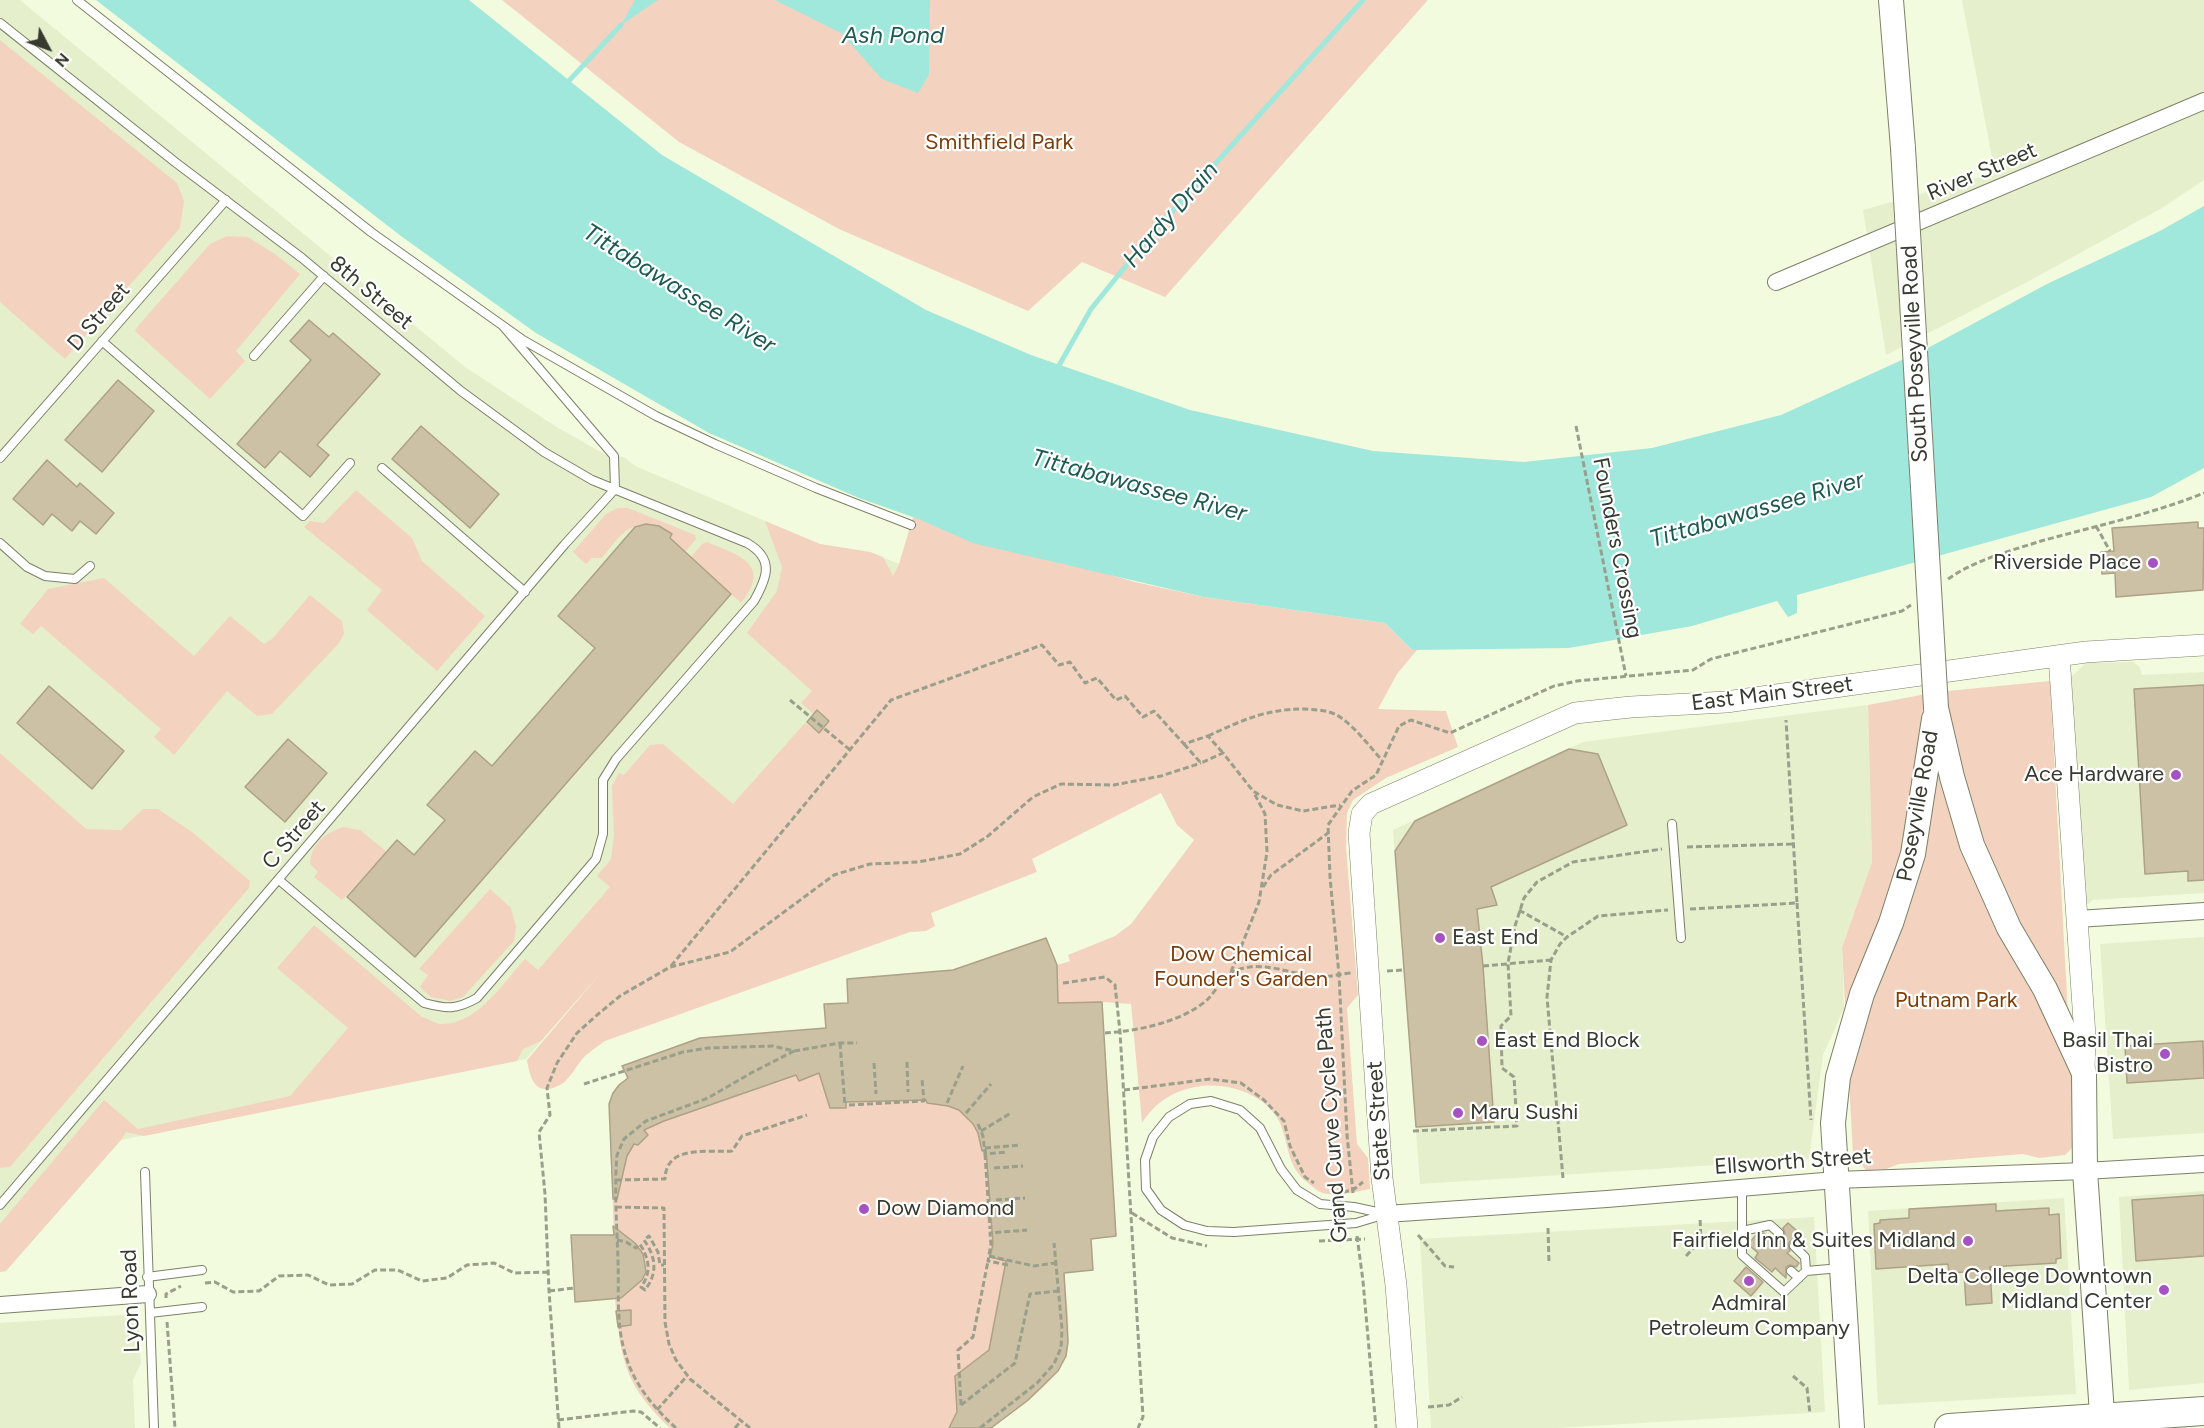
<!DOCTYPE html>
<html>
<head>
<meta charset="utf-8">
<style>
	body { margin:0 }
	#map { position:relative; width:2204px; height:1428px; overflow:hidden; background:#f3fbde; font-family:Figtree,sans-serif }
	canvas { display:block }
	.north { position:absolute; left:18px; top:18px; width:60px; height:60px; -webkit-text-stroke:4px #fff; paint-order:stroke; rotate:131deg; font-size:16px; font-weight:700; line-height:24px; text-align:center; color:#373a2f }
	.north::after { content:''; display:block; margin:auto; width:21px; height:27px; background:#373a2f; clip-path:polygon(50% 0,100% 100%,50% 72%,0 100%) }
</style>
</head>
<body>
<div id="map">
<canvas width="2204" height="1428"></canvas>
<div class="north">N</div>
</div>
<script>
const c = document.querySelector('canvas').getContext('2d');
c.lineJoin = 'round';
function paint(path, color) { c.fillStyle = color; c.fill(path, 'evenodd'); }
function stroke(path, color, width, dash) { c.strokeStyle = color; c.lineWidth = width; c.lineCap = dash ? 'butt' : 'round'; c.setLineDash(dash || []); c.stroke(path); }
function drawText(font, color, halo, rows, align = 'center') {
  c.font = font + ' Figtree,sans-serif'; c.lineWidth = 4.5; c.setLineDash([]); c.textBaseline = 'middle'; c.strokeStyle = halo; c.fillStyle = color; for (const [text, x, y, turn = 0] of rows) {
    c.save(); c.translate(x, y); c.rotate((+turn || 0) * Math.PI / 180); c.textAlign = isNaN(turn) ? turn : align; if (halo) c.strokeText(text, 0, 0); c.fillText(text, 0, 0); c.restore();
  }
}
paint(new Path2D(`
	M 0,0 L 20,0 L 465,367 L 555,426 L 606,455 L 624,457 L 635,466 L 820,544 L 870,552 L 899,564 L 826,713 L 829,721 L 696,861 L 526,1059 L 121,1140 L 6,1271 L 0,1272 Z
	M 1962,0 L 2204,0 L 2204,180 L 2162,208 L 2029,281 L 1886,355 L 1863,210 L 1995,173 Z
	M 2133,662 L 2139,666 L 2142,675 L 2204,672 L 2204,893 L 2093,900 L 2088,904 L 2083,903 L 2071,677 L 2086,663 Z
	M 1868,705 L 1872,862 L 1842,946 L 1844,1008 L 1823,1055 L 1809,1159 L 1420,1184 L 1393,830 L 1583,742 Z
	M 2204,937 L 2204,1133 L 2113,1139 L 2100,944 Z
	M 2204,1191 L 2204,1383 L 2129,1390 L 2119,1197 Z
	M 2064,1198 L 2076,1394 L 1878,1405 L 1868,1211 Z
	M 1814,1217 L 1825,1412 L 1556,1428 L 1431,1428 L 1420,1239 Z
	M 122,1315 L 132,1319 L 139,1330 L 141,1363 L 133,1380 L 135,1428 L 0,1428 L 0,1323 Z`), '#e5efcc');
paint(new Path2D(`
	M 502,0 L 1428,0 L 1165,297 L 1082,262 L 1028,311 L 839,229 L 679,142 Z
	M 0,40 L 177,183 L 184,201 L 180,228 L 65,359 L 0,302 Z
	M 227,236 L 248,237 L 275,254 L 300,274 L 236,351 L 245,361 L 210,399 L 135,331 L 138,326 L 210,244 Z
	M 356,490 L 412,538 L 422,561 L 485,616 L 437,671 L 367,610 L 382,590 L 304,527 L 310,521 L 324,523 Z
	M 618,508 L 628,508 L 695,535 L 696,539 L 685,552 L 670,538 L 672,534 C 636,513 624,530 602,558 L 592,558 L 586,564 L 573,552 L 606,514 Z
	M 913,517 L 1135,582 L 1204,597 L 1385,623 L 1412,650 L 1417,650 L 1397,674 L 1378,709 L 1446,711 L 1458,747 L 1386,778 L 1353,800 L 1347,813 L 1346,847 L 1358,995 L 1347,1008 L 1357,1144 L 1368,1158 L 1370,1189 C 1353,1192 1336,1198 1320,1192 C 1316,1190 1312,1186 1309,1184 C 1286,1166 1290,1147 1280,1123 C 1267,1095 1230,1083 1202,1086 C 1176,1089 1156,1101 1142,1123 L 1131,1004 L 1102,1002 L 1116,1236 L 1091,1239 L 1093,1270 L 1064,1273 C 1066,1296 1070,1321 1068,1344 C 1064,1380 1018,1408 991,1428 L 670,1428 C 624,1384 621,1360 615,1299 L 575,1302 L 571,1235 L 614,1235 L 609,1104 C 613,1092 617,1086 627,1079 L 625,1071 L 800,1030 L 825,1028 L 824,1004 L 848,1003 L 847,979 L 966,969 L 1046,938 L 1057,965 L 1070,961 L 1068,955 L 1115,936 L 1131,924 L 1194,840 L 1177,825 L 1161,793 L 1032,859 L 1037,872 L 931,913 L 935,926 L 926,931 L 910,932 L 605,1041 C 598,1046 591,1051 585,1056 C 577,1064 570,1080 560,1085 C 535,1098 530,1078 527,1060 L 600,974 L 541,1041 L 523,1049 L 517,1061 L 144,1136 L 126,1132 L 121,1140 L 6,1271 L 0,1272 L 0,1224 L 104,1100 L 138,1129 L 290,1096 L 348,1028 L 277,968 L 314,925 L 422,1017 C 428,1019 435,1023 440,1024 C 476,1026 503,983 525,959 L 538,970 L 610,887 L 597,876 L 611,859 L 614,835 L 612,786 L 619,773 L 624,775 L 650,745 L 663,744 L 733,804 L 805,723 L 819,732 L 829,721 L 817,710 L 814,714 L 801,703 L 812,691 L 747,633 L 777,591 L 782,567 L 765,521 L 820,544 L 870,552 L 883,557 L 893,576 L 899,564 Z
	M 707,542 C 738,555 773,564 741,603 L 691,557 L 702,544 Z
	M 104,578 L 194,656 L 230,616 L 264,644 L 272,639 L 310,595 L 342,621 L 344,634 L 339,643 L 272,714 L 257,716 L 227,691 L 174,755 L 154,737 L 161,729 L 41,626 L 33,634 L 20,624 L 48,589 Z
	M 2050,681 L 2075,1145 L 2065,1155 L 2039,1158 L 2023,1154 L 1899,1164 L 1886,1169 L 1866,1170 L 1853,1155 L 1842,947 L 1872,862 L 1868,705 L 1937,692 Z
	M 0,753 L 86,829 L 121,830 L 143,809 L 158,809 L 192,832 L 250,881 L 249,888 L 10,1167 L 0,1168 Z
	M 343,827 L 360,830 L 387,852 L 342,900 L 314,877 L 318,872 L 310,864 C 311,844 325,833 343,827 Z
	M 490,889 L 511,908 L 516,927 L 514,941 L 463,997 L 450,1001 L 431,997 L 420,987 L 428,975 L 419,969 Z`), '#f3d3bf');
paint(new Path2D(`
	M 96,0 L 469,0 L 662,155 L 926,310 L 1031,355 L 1190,410 L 1373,451 L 1524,462 L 1652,448 L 1781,415 L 1926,349 L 2047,284 L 2160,231 L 2204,206 L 2204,468 L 2151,497 L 1797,595 L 1797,613 L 1788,617 L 1777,601 L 1692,626 L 1569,648 L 1412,650 L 1385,623 L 1204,597 L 973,543 L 921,520 L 859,498 L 709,433 L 536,333 L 401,236 Z
	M 635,0 L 658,0 L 621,25 Z
	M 775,0 L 930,0 L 929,75 L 918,93 L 882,79 L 841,33 Z`), '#a0e7dc');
stroke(new Path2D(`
	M 565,85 L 621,25
	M 1057,369 L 1091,309 L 1150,236 L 1363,0`), '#a0e7dc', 5);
const building = new Path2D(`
	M 309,320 L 329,337 L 333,333 L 380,374 L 317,445 L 329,455 L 310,477 L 280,451 L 265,468 L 237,444 L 311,360 L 290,341 Z
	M 118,380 L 154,411 L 102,472 L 65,440 Z
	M 421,426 L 499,494 L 470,528 L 392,459 Z
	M 47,460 L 77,487 L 80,483 L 114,513 L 96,534 L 80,521 L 72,531 L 52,514 L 43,525 L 13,499 Z
	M 2198,522 L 2198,528 L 2204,528 L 2203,590 L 2116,597 L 2115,573 L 2102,574 L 2101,552 L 2114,551 L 2112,528 Z
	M 646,524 L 659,526 L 672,534 L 670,538 L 731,594 L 415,957 L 347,897 L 397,840 L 414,855 L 445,820 L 427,805 L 475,751 L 492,766 L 595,648 L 558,616 L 635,527 Z
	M 2204,685 L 2204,880 L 2188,881 L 2188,871 L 2145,874 L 2134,689 Z
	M 49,686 L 124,751 L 92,789 L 17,723 Z
	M 817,710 L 829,721 L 819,733 L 807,722 Z
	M 288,739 L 327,773 L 285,822 L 245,787 Z
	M 1569,749 L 1598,754 L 1627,825 L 1491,887 L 1497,905 L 1477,909 L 1483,966 L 1494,1122 L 1416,1127 L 1395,851 L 1415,821 Z
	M 1046,938 L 1057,965 L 1058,1003 L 1102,1002 L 1116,1236 L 1091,1239 L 1093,1270 L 1064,1273 L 1068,1342 L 1066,1356 L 1058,1371 L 1027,1401 L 991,1428 L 949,1428 L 957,1412 L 955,1376 L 989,1350 L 1006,1261 L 990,1257 L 993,1244 L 986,1149 L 982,1151 L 978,1133 L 973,1124 L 959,1110 L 948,1106 L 927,1103 L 926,1100 L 846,1102 L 846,1108 L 830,1108 L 819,1073 L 799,1081 L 796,1075 L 664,1121 L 644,1130 L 648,1135 L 638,1145 L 634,1144 L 627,1156 L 617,1199 L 613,1199 L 609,1104 L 613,1093 L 619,1085 L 628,1078 L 622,1066 L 700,1038 L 826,1028 L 824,1004 L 848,1003 L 847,979 L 953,970 Z
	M 2203,1041 L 2204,1078 L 2127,1083 L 2125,1046 Z
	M 2204,1195 L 2204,1256 L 2136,1261 L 2132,1200 Z
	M 1996,1204 L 1996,1211 L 2049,1208 L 2049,1215 L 2059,1214 L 2061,1258 L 2056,1259 L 2056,1263 L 1990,1267 L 1992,1303 L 1966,1305 L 1964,1272 L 1949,1273 L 1948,1264 L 1876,1269 L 1874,1224 L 1880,1223 L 1880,1220 L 1909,1218 L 1909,1209 Z
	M 1788,1223 L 1803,1236 L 1798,1241 L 1792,1240 L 1788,1244 L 1790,1251 L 1787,1253 L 1799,1263 L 1796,1267 L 1790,1265 L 1786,1267 L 1786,1278 L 1775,1268 L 1772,1272 L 1755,1258 L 1758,1253 L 1748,1244 L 1757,1234 L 1764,1233 L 1772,1241 L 1775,1238 L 1782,1239 L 1785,1234 L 1783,1228 Z
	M 613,1226 L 635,1243 L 643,1254 L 646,1272 L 642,1280 L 621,1298 L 575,1302 L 571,1235 L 614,1235 Z
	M 1746,1267 L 1763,1282 L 1751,1296 L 1734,1281 Z
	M 631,1310 L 631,1325 L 618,1327 L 616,1311 Z`);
paint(building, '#ccc0a5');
stroke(building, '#ada187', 1.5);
const service = new Path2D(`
	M 77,0 L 371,232 L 523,340 L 656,416 L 715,444 L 816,488 L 911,525
	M 0,23 L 175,162 L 302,258 L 461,391 L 544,452 L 592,480 L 747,543 C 775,559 767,578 754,601 L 616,759 L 603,780 L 603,834 L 596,859 L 477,998 C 456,1010 447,1009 424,1003 L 279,880
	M 102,341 L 303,516 L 350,463
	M 254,356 L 324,276
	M 0,458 L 226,200
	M 382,468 L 525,592
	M 0,543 L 27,567 L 45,576 L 75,579 L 90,566
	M 1672,824 L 1681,938
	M 1211,1101 L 1240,1110 L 1260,1128 L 1281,1169 L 1297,1190 L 1320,1204 L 1354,1207 L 1386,1214 L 1356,1223 L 1234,1232 L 1207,1231 L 1184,1225 L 1161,1210 L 1146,1189 L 1145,1160 L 1153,1137 L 1169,1117 L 1190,1104 Z
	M 145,1172 L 154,1428
	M 1742,1188 L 1742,1255 L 1784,1292 L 1806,1271 L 1841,1268
	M 0,1205 L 565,544 L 615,489 L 614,456 L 503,326
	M 1747,1230 L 1770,1225 L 1779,1233
	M 1794,1246 L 1805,1257 L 1806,1271
	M 1791,1271 L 1799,1278
	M 147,1277 L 202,1270
	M 150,1313 L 202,1307`);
const minor = new Path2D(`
	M 1776,282 L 2204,101
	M 2077,919 L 2204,911
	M 1386,1214 L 1607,1199 L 1836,1180 L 2085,1171 L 2204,1164
	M 0,1305 L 148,1294`);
const tertiary = new Path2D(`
	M 2059,656 L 2085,1036 L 2084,1073
	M 1407,1428 L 1396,1285 L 1382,1178 L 1359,833 L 1362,814 L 1371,804 L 1575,713 L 1631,707 L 1726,702 L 2086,652 L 2204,645`);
const secondary = new Path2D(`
	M 1891,0 L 1903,148
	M 1936,708 L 1952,777 L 1972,845 L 2009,928 L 2045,989 L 2084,1073 L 2085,1171 L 2103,1428
	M 1852,1428 L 1833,1123 L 1838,1077 L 1862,994 L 1891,923 L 1913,854 L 1934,719`);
const trunk = new Path2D(`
	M 1949,1428 L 2204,1411`);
stroke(service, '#7b8168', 10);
stroke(minor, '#7b8168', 18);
stroke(tertiary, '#7b8168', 22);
stroke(secondary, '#7b8168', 26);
stroke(trunk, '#7b8168', 30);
stroke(new Path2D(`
	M 1576,426 L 1626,676
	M 2096,526 L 2110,551
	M 1948,579 C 1975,560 2010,551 2041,541 C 2096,526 2152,514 2204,493
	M 790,700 L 850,750
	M 1208,736 C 1243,720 1265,709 1305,709 C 1317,710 1330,710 1340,717 C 1356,728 1369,746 1382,760
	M 1184,744 L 1201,763 L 1223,753 L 1253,791 L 1277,805 L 1303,811 L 1340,805
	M 1687,847 L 1794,844
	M 1263,887 L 1271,875 L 1328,833
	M 1797,903 L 1811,1120
	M 1690,909 L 1797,903 L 1786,720
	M 1519,910 L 1567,937
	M 671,966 L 891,700 L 1042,645 L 1059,665 L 1070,662 L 1085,683 L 1097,678 L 1116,700 L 1125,696 L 1143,717 L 1154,711 L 1184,744 L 1208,736 L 1223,753
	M 1483,966 L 1551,960
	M 1387,971 L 1403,970
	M 1231,972 L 1259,902 L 1267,852 L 1265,814 L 1254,793
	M 1063,983 L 1105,977 L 1115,985 L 1120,1032 L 1143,1417 L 1138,1428
	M 1105,1033 C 1137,1031 1183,1022 1208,999 C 1216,991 1223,976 1233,972 C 1260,958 1291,975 1319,977 C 1330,977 1340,974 1351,973
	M 840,1043 L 845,1105
	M 907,1062 L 908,1092
	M 874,1063 L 876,1094
	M 584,1084 L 683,1052 L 708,1048 L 773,1046 L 794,1051 L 840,1043 L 857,1043
	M 1124,1090 L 1210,1079 L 1241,1083 L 1264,1100 L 1284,1121 L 1290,1146 L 1305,1177 L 1314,1183
	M 947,1103 L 963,1066
	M 849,1105 L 924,1101 L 922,1079
	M 966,1113 L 991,1084
	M 978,1124 L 983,1136 L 985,1154 L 1007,1152
	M 981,1131 L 1011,1113
	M 1413,1131 L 1517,1126 L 1514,1077 L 1502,1068 L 1501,1026 L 1511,1016 L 1508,963 L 1515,926 L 1524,898 L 1537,882 L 1573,862 L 1662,849
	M 985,1148 L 1021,1145
	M 985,1154 L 990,1229
	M 994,1168 L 1023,1166
	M 1563,1178 L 1547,997 L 1551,960 L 1560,944 L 1567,937 L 1598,916 L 1668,910
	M 616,1180 L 665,1179 C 666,1144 707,1153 732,1151 L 742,1136 L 807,1115
	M 1343,1192 L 1353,1190 L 1363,1182
	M 1353,1193 L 1347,1135 L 1339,975 L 1330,877 L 1328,825 L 1352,791 L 1376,775 L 1399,726 L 1411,720 L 1450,733 L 1554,686 L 1577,681 L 1693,670 L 1711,659 L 1902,611 L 1911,605
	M 996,1200 L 1025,1198
	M 616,1207 L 664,1208 L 665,1322 L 669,1344 L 676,1360 L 690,1379 L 750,1428
	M 1132,1213 L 1172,1238 L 1207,1246
	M 1548,1228 L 1549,1263
	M 1418,1235 L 1445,1266 L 1454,1267
	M 1357,1236 L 1363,1281 L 1376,1428
	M 617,1240 L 626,1242 L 636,1248 L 640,1244 C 649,1259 652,1272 641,1287 L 645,1290 C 658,1273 656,1257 644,1240 L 649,1236 L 658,1252 L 660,1265 L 664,1265
	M 1319,1241 L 1365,1239
	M 989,1256 L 1034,1266 L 1055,1263
	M 1686,1256 L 1701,1240 L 1700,1217
	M 1008,1265 L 988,1261 L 991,1244 L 990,1233 L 1027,1230
	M 205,1283 L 215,1282 L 233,1292 L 259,1291 L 279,1276 L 308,1275 L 329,1285 L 352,1284 L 375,1270 L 398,1270 L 422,1281 L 447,1278 L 467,1265 L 494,1263 L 514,1273 L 548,1272
	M 549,1291 L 574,1288
	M 166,1298 L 166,1294 L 181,1286
	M 167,1322 L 175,1428
	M 1793,1376 L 1807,1388 L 1810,1414
	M 961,1405 L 1015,1363 L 1030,1294 L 1058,1291
	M 961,1405 L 958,1350 L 973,1337 L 988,1261
	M 1428,1407 L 1449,1405 L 1462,1397
	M 657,1410 L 687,1376
	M 558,1420 L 633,1411 L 641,1412 L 660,1428
	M 559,1428 L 549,1291 L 545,1194 L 539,1132 L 550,1115 L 547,1088 L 557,1063 L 577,1033 L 597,1015 L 620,996 L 670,967 L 730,952 L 834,875 L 870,864 L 918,862 L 960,854 L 988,836 L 1033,797 L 1061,784 L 1114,785 L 1161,776 L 1201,763
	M 676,1428 C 653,1407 633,1383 625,1353 C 616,1324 619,1291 618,1261 C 617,1226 614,1190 617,1155 L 624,1139 L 646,1121 L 708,1098 L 751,1073 L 794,1051
	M 735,1428 L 740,1422
	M 980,1428 L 1037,1383 L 1054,1364 L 1061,1348 L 1062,1329 L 1054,1243`), '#999f8b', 3, [6, 3]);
stroke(service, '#fff', 8);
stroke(minor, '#fff', 16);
stroke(tertiary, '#fff', 21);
stroke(secondary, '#fff', 24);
stroke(trunk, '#fff', 28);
const secondaryBridge = new Path2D(`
	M 1903,148 L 1936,708`);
stroke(secondaryBridge, '#7b8168', 26, []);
stroke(secondaryBridge, '#fff', 24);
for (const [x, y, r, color] of [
	[2153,563,6,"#a553c2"],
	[2176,775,6,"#a553c2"],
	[1440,938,6,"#a553c2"],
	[1482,1041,6,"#a553c2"],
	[2165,1054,6,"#a553c2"],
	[1458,1113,6,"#a553c2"],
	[864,1209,6,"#a553c2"],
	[1968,1241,6,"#a553c2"],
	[1749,1281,6,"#a553c2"],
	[2164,1290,6,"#a553c2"]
]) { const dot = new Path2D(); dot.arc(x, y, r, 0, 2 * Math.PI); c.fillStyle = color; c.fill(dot); stroke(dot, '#fff', 2); }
drawText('22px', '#7b3e0a', '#fff', [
	["Smithfield Park",999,143],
	["Dow Chemical",1241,955],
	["Founder's Garden",1241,980],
	["Putnam Park",1956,1001]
]);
drawText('22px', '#373a2f', '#fff', [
	["River Street",1982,172,-23],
	["8th Street",371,293,40],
	["D Street",99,317,-49],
	["South Poseyville Road",1915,354,-93],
	["Founders Crossing",1617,548,79],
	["East Main Street",1772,694,-7],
	["Poseyville Road",1918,806,-80],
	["C Street",294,835,-49],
	["State Street",1379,1121,-94],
	["Grand Curve Cycle Path",1332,1125,-94],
	["Ellsworth Street",1793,1162,-4],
	["Lyon Road",131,1301,-92]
]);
drawText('22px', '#373a2f', '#fff', [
	["Riverside Place",2141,563],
	["Ace Hardware",2164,775],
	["East End",1452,938,"left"],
	["East End Block",1494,1041,"left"],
	["Basil Thai",2153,1041],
	["Bistro",2153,1066],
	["Maru Sushi",1470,1113,"left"],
	["Dow Diamond",876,1209,"left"],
	["Fairfield Inn & Suites Midland",1956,1241],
	["Delta College Downtown",2152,1277],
	["Midland Center",2152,1302],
	["Admiral",1749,1304,"center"],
	["Petroleum Company",1749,1329,"center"]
], 'right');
drawText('italic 24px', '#1e5952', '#fff', [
	["Ash Pond",893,36],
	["Hardy Drain",1171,215,-49],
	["Tittabawassee River",679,289,32],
	["Tittabawassee River",1139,486,15],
	["Tittabawassee River",1757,510,-16]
]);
</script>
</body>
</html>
